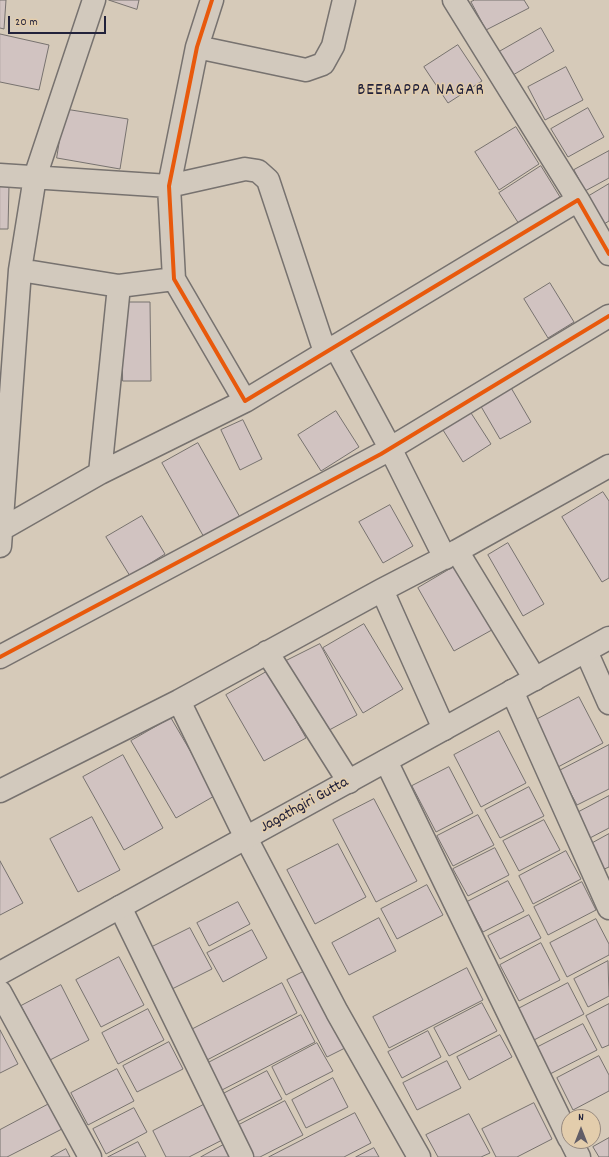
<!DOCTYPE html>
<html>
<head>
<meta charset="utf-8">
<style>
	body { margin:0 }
	#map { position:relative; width:609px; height:1157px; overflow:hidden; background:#d6cab9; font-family:Dekko,sans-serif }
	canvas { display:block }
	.north { position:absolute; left:561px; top:1109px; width:40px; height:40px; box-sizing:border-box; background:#e3cdac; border:1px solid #96897f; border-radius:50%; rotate:0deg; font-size:11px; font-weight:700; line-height:16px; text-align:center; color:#22223b }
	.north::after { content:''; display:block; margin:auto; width:14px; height:18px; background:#615d67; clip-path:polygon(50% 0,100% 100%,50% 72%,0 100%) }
	.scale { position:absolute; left:8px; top:16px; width:98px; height:18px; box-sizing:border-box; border:2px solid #22223b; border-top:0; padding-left:5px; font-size:12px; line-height:14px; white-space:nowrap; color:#22223b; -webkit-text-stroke:3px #e3cdac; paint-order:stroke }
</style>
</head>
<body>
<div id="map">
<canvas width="609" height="1157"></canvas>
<div class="north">N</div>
<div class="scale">20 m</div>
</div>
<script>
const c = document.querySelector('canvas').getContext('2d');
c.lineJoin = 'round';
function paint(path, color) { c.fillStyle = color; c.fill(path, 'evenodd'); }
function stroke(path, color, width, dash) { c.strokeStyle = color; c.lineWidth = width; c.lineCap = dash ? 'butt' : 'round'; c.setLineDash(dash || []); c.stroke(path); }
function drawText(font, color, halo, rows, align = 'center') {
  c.font = font + ' Dekko,sans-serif'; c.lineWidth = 3; c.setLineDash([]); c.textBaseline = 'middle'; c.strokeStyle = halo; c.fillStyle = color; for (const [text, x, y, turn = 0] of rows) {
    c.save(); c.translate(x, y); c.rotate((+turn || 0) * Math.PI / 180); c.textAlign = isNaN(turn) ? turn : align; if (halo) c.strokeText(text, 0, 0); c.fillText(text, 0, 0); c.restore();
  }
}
const building = new Path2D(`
	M 0,0 L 6,0 L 4,29 L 0,28 Z
	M 109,0 L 139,0 L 137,9 Z
	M 475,0 L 524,0 L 529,8 L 486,30 L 471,2 Z
	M 541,28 L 554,51 L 513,75 L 499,52 Z
	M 0,34 L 49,45 L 39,90 L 0,82 Z
	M 458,45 L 482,81 L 448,103 L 424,67 Z
	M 566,67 L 583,100 L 545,120 L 528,87 Z
	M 588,108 L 604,137 L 568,157 L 551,129 Z
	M 65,109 L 128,119 L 120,169 L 57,158 Z
	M 516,127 L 539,164 L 499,190 L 475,152 Z
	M 609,151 L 609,178 L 585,191 L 574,170 Z
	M 541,166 L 560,197 L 519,224 L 499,193 Z
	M 609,184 L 609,221 L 604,224 L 589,196 Z
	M 0,185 L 9,185 L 8,229 L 0,229 Z
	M 550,283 L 574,322 L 548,338 L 524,299 Z
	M 122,302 L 150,302 L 151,381 L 123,381 Z
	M 510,386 L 531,422 L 500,439 L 479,403 Z
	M 336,411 L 359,447 L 321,471 L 298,435 Z
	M 471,413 L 491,444 L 463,462 L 443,430 Z
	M 243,420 L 262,459 L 240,470 L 221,430 Z
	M 198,443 L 241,519 L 205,539 L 162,463 Z
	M 603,492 L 609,501 L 609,578 L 602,582 L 562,517 Z
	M 390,505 L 413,546 L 383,563 L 359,522 Z
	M 142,516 L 165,554 L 130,576 L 106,537 Z
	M 508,543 L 544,604 L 523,616 L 488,555 Z
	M 462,562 L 499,626 L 454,651 L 418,588 Z
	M 364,624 L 403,689 L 363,713 L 323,648 Z
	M 320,644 L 357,715 L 320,735 L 282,663 Z
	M 268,671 L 306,738 L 264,761 L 226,695 Z
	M 579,697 L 603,743 L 558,767 L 534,721 Z
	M 171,718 L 216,795 L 176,818 L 131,741 Z
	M 499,731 L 526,783 L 481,807 L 454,755 Z
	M 609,745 L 609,789 L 577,805 L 559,771 Z
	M 123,755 L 163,828 L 124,850 L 83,777 Z
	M 449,767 L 473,813 L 436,832 L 412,786 Z
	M 529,787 L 544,816 L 500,838 L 485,810 Z
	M 609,796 L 609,828 L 588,839 L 575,814 Z
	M 374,799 L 417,881 L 376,902 L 333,820 Z
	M 478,815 L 494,845 L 453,866 L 437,836 Z
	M 92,817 L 120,870 L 78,892 L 50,839 Z
	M 544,820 L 560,850 L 519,871 L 503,841 Z
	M 609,834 L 609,867 L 602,870 L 589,845 Z
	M 338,844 L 366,897 L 315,924 L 287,870 Z
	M 495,848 L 509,875 L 468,896 L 453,869 Z
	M 566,851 L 581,879 L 533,904 L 519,876 Z
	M 0,861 L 23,903 L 0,915 Z
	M 508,881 L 524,911 L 483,932 L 467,902 Z
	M 582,882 L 596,910 L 548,935 L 534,907 Z
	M 427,885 L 443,915 L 397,939 L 381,909 Z
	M 238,902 L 250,924 L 209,946 L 197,923 Z
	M 529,915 L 541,938 L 500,959 L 488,936 Z
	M 379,918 L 396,951 L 349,975 L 332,943 Z
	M 596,919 L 609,944 L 609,955 L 567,977 L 550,943 Z
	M 190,928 L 212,969 L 168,991 L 146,950 Z
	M 252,930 L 267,958 L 223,982 L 207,953 Z
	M 541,943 L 560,980 L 519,1001 L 500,965 Z
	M 119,957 L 144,1005 L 101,1027 L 76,980 Z
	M 608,961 L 609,996 L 588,1007 L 574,979 Z
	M 467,968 L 483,1000 L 389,1048 L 373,1017 Z
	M 307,970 L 347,1047 L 327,1057 L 287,980 Z
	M 282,983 L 297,1013 L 207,1060 L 191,1030 Z
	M 568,983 L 584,1014 L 534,1040 L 518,1009 Z
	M 61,985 L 89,1040 L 50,1060 L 21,1006 Z
	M 482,1003 L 497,1031 L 449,1056 L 434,1028 Z
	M 609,1004 L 609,1045 L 602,1048 L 586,1016 Z
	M 148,1009 L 164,1040 L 118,1064 L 102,1033 Z
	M 301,1015 L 315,1042 L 222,1090 L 208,1063 Z
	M 583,1024 L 597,1050 L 550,1074 L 536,1048 Z
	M 0,1030 L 18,1064 L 0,1073 Z
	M 428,1031 L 441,1057 L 402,1078 L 388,1052 Z
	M 500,1035 L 512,1057 L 469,1080 L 457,1057 Z
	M 169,1042 L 183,1069 L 137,1092 L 123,1066 Z
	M 317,1043 L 333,1071 L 286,1095 L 272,1067 Z
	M 599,1056 L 609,1075 L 609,1091 L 573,1110 L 557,1078 Z
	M 447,1061 L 461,1088 L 417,1110 L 403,1083 Z
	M 117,1069 L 134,1101 L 88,1125 L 71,1093 Z
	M 267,1071 L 282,1099 L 237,1122 L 223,1094 Z
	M 333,1078 L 348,1107 L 306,1128 L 292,1100 Z
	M 285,1101 L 303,1135 L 260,1157 L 253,1157 L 237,1126 Z
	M 209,1102 L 228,1137 L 189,1157 L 166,1157 L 153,1131 Z
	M 534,1103 L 552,1139 L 517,1157 L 496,1157 L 482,1129 Z
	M 49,1104 L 62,1129 L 7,1157 L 0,1157 L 0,1130 Z
	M 134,1108 L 147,1132 L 106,1154 L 93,1129 Z
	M 355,1113 L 371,1143 L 344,1157 L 269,1157 Z
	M 469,1114 L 490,1153 L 481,1157 L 438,1157 L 426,1135 Z
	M 609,1138 L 609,1157 L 599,1157 L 593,1147 Z
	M 138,1142 L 146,1157 L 108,1157 Z
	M 227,1143 L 234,1157 L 201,1157 Z
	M 374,1148 L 379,1157 L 356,1157 Z
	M 66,1149 L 70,1157 L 51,1157 Z`);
paint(building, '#d1c3c1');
stroke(building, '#77726f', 1);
const minor = new Path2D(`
	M 212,0 L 197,47 L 169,186 L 174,279 L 245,401 L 578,200 L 609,254
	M 454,0 L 578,200
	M 197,47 L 306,70 L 323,64 L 333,46 L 344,0
	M 0,175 L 169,186 L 245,169 L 258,171 L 268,180 L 325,352
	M 20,270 L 119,286 L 100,473
	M 119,286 L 174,279
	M 335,346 L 390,448 L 445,558
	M 2,529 L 100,473 L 245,401
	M 0,546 L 20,270 L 35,177 L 94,0
	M 457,551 L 535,679
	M 382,590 L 444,729
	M 586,651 L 609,703
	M 267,652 L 349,782
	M 0,657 L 381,454 L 609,316
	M 512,691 L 609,908
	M 179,701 L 246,838 L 337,1012 L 419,1157
	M 386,761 L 569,1138
	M 0,791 L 179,701 L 382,590 L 457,551 L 609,466
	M 120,907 L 242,1157
	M 0,992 L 90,1157
	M 571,1141 L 579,1157`);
const tertiary = new Path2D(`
	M 0,973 L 609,638`);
stroke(minor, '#77726f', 25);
stroke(tertiary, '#77726f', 25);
stroke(minor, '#d2c9bd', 22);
stroke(tertiary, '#d2c9bd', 22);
stroke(new Path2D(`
	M 212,0 L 197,47 L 169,186 L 174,279 L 245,401 L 578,200 L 609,254
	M 0,657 L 381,454 L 609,316`), '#e8590c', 4);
drawText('16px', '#22223b', '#e3cdac', [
	["Jagathgiri Gutta",305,806,-29]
]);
c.letterSpacing = '1px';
drawText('17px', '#22223b', '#e3cdac', [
	["BEERAPPA NAGAR",421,92]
]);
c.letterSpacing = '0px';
</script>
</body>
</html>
